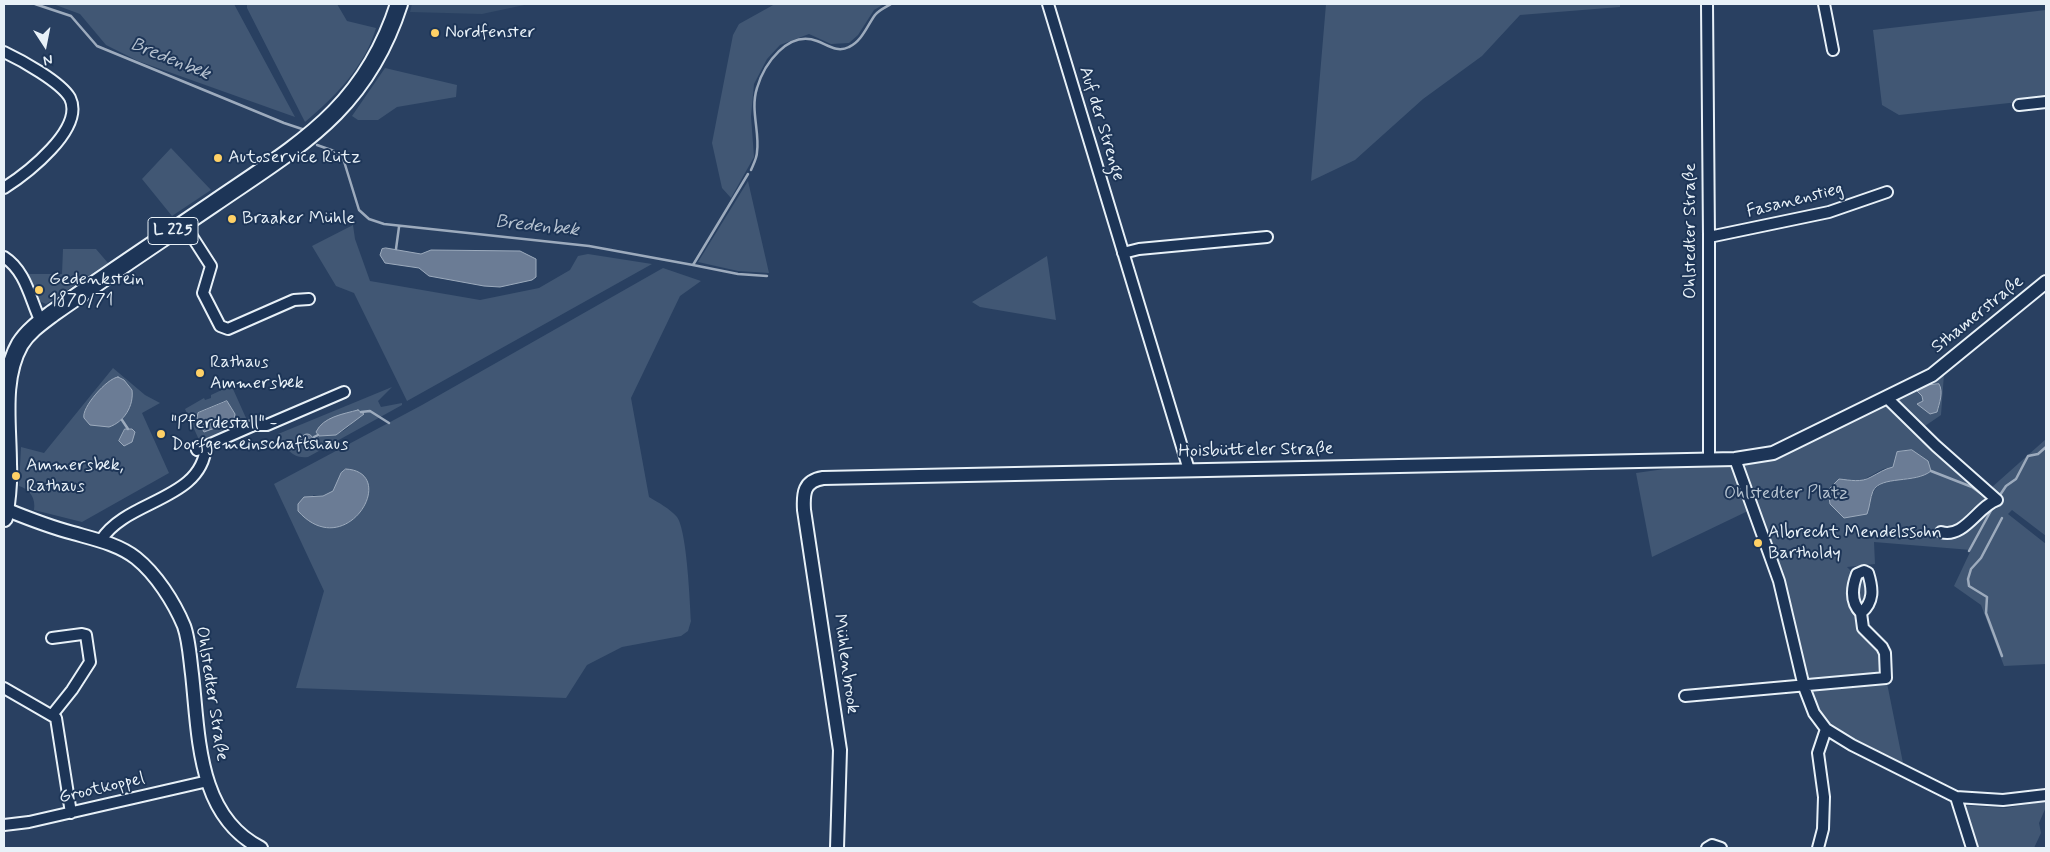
<!DOCTYPE html>
<html>
<head>
<meta charset="utf-8">
<style>
	body { margin:0 }
	#map { position:relative; width:2050px; height:852px; overflow:hidden; background:#294061; font-family:Mynerve,sans-serif }
	canvas { display:block }
	.frame { position:absolute; inset:0; border:5px solid #e8f1f8; pointer-events:none }
	.north { position:absolute; left:20px; top:20px; width:50px; height:50px; -webkit-text-stroke:4px #1d3557; paint-order:stroke; rotate:169deg; font-size:14px; font-weight:700; line-height:20px; text-align:center; color:#e8f1f8 }
	.north::after { content:''; display:block; margin:auto; width:18px; height:22px; background:#e8f1f8; clip-path:polygon(50% 0,100% 100%,50% 72%,0 100%) }
</style>
</head>
<body>
<div id="map">
<canvas width="2050" height="852"></canvas>
<div class="frame"></div>
<div class="north">N</div>
</div>
<script>
const c = document.querySelector('canvas').getContext('2d');
c.lineJoin = 'round';
function paint(path, color) { c.fillStyle = color; c.fill(path, 'evenodd'); }
function stroke(path, color, width, dash) { c.strokeStyle = color; c.lineWidth = width; c.lineCap = dash ? 'butt' : 'round'; c.setLineDash(dash || []); c.stroke(path); }
function drawText(font, color, halo, rows, align = 'center') {
  c.font = font + ' Mynerve,sans-serif'; c.lineWidth = 4; c.setLineDash([]); c.textBaseline = 'middle'; c.strokeStyle = halo; c.fillStyle = color; for (const [text, x, y, turn = 0] of rows) {
    c.save(); c.translate(x, y); c.rotate((+turn || 0) * Math.PI / 180); c.textAlign = isNaN(turn) ? turn : align; if (halo) c.strokeText(text, 0, 0); c.fillText(text, 0, 0); c.restore();
  }
}
paint(new Path2D(`
	M 412,4 L 529,4 L 482,14 L 410,12 Z`), '#364d6b');
paint(new Path2D(`
	M 53,4 L 234,4 L 295,117 L 138,61 L 106,45 L 80,14 Z
	M 247,4 L 337,4 L 347,21 L 376,28 C 365,66 335,97 305,122 L 247,8 Z
	M 775,4 L 884,4 L 874,10 L 858,35 L 849,43 L 831,44 L 809,34 L 780,45 L 767,59 L 754,84 L 751,116 L 754,157 L 731,198 L 722,188 L 712,143 L 733,35 L 739,24 Z
	M 1326,4 L 1620,4 L 1620,7 L 1520,15 L 1482,56 L 1423,99 L 1355,160 L 1311,181 Z
	M 2046,10 L 2046,99 L 1899,115 L 1882,105 L 1873,30 Z
	M 385,68 L 457,85 L 456,97 L 397,107 L 378,120 L 358,120 L 352,116 Z
	M 171,148 L 211,190 L 172,216 L 142,179 Z
	M 748,181 L 769,273 L 738,271 L 698,262 Z
	M 353,225 L 355,239 L 370,281 L 480,300 L 539,288 L 570,270 L 578,256 L 588,254 L 652,264 L 407,401 L 354,293 L 336,286 L 312,246 Z
	M 63,249 L 96,249 L 108,263 L 46,304 L 37,300 L 27,274 L 62,274 Z
	M 1047,256 L 1056,320 L 980,307 L 972,302 Z
	M 663,268 L 701,281 L 680,296 L 631,398 L 649,497 C 659,503 669,508 677,517 C 687,531 690,602 691,621 L 688,631 L 681,636 L 622,647 L 587,665 L 566,698 L 296,688 L 324,591 L 274,484 L 422,405 ZM 341,473 L 342,524 L 333,528 L 320,527 L 313,495 L 323,496 L 333,491 Z
	M 113,368 L 145,395 L 160,403 L 142,413 L 169,473 L 82,522 L 34,510 C 36,499 30,489 19,486 L 21,447 L 44,453 Z
	M 1944,374 L 1941,415 L 1925,426 L 1991,488 L 2046,439 L 2046,536 L 2012,510 L 2008,514 L 2046,544 L 2046,664 L 2004,666 L 1981,605 L 1954,586 L 1971,550 L 1874,542 L 1875,564 L 1847,567 L 1856,576 L 1859,572 L 1870,580 L 1861,623 L 1882,647 L 1886,678 L 1905,773 L 1852,745 L 1814,713 L 1779,581 L 1752,509 L 1652,557 L 1636,473 L 1735,459 L 1776,458 ZM 1941,387 L 1937,412 L 1923,401 L 1922,396 ZM 1893,467 L 1914,479 C 1897,479 1876,479 1871,498 L 1839,479 L 1861,481 L 1883,469 Z
	M 228,387 L 233,389 L 246,418 L 245,425 L 200,442 L 185,409 L 204,398 L 205,400 L 211,398 L 211,395 ZM 227,401 L 235,414 L 198,413 L 224,401 Z
	M 392,387 L 378,401 L 381,407 L 402,403 L 402,405 L 308,457 C 291,459 288,448 277,437 L 278,434 ZM 358,410 C 351,432 340,434 319,436 L 316,432 C 328,418 340,414 358,410 Z
	M 2046,801 L 2046,807 L 2039,823 L 2041,833 L 2034,848 L 1972,848 L 1958,805 L 2006,808 Z`), '#415774');
const water = new Path2D(`
	M 386,248 L 421,254 L 431,250 L 520,251 L 536,259 L 536,277 L 532,280 L 500,287 L 484,286 L 429,276 L 419,268 L 385,263 L 380,255 L 382,249 Z
	M 118,377 L 124,380 L 132,390 C 134,406 124,422 109,427 L 90,425 L 84,418 C 81,408 107,378 118,377 Z
	M 1939,384 C 1944,392 1939,404 1937,412 L 1930,414 L 1917,404 L 1923,401 L 1922,396 L 1917,391 L 1929,385 Z
	M 227,401 L 235,414 L 234,421 L 204,432 L 197,418 L 198,413 Z
	M 358,410 L 364,414 L 336,435 L 319,436 L 316,432 C 323,417 343,414 358,410 Z
	M 125,429 L 132,429 L 135,432 L 132,442 L 124,446 L 119,441 Z
	M301 440a6 6 0 1 1 12 0a6 6 0 1 1-12 0Z
	M 1912,450 L 1928,461 L 1931,471 C 1915,484 1881,475 1873,491 C 1870,498 1870,506 1867,514 L 1844,518 L 1830,504 L 1828,490 L 1839,479 C 1850,480 1861,483 1871,477 C 1879,473 1884,469 1893,467 L 1897,452 Z
	M 346,469 C 401,472 346,565 298,511 L 298,504 L 304,497 L 323,496 L 333,491 L 341,473 Z`);
paint(water, '#6b7c95');
stroke(water, '#9dabbd', 1);
stroke(new Path2D(`
	M 35,4 L 71,16 L 97,46 L 284,123 L 305,130
	M 317,145 L 334,151 L 343,158 L 359,210 L 369,219 L 384,224 L 589,246 L 693,265 L 748,174
	M 751,170 C 753,165 757,158 757,152 C 760,132 750,110 757,88 C 764,64 788,30 817,41 C 828,45 837,53 849,47 C 862,41 867,26 875,15 C 879,10 886,7 891,4
	M 396,249 L 399,227
	M 693,265 L 738,274 L 767,276
	M 361,412 L 370,411 L 389,423
	M 122,420 L 128,429
	M 314,437 L 318,435
	M 1931,471 L 1972,487 L 1987,498
	M 2000,495 L 2006,486 L 2016,479 L 2028,456 L 2038,454 L 2046,447
	M 2002,518 L 1981,558 L 1971,569 L 1968,579 L 1969,586 L 1987,597 L 1986,613 L 2002,656
	M 1969,551 L 1994,505`), '#9dabbd', 2.5);
const minor = new Path2D(`
	M 1048,4 L 1189,470
	M 1707,4 L 1709,237 L 1709,459
	M 1824,4 L 1833,50
	M 4,52 C 21,60 61,82 70,98 C 85,129 26,174 4,188
	M 2019,105 L 2046,102
	M 184,224 L 211,266 L 203,293 L 220,326 L 228,329 L 294,300 L 309,299
	M 1709,237 L 1829,212 L 1887,192
	M 1123,253 L 1139,249 L 1267,237
	M 4,257 C 26,271 30,299 41,322
	M 1887,398 L 1936,446 L 1997,500
	M 197,450 L 254,425 L 267,425 L 344,392
	M 1735,459 L 1779,581 L 1804,687 L 1814,713 L 1826,729 L 1852,745 L 1956,797 L 2003,800 L 2046,795
	M 1941,532 C 1964,539 1978,506 1997,500
	M 101,540 C 127,499 202,501 206,446
	M 4,688 L 56,718 L 71,813
	M 1685,696 L 1886,678 L 1885,653 L 1882,647 L 1863,628 L 1861,613 C 1874,602 1873,589 1868,573 L 1864,571 L 1857,574 C 1852,587 1850,602 1861,613
	M 52,715 L 72,690 L 90,662 L 86,635 L 82,634 L 52,638
	M 1956,797 L 1972,848
	M 4,825 L 29,822 L 208,781
	M 1707,848 L 1712,845 L 1721,848
	M 1818,848 L 1823,829 L 1824,797 L 1818,753 L 1826,729`);
const tertiary = new Path2D(`
	M 5,509 C 27,518 50,527 73,533 C 94,539 118,544 136,558 C 156,574 174,602 184,626 C 189,640 190,659 192,674 C 199,736 197,816 261,848
	M 837,848 L 840,750 L 804,510 C 803,493 804,481 823,478 L 1735,459 L 1773,453 L 1932,375 L 2046,282`);
const primary = new Path2D(`
	M 4,518 C 7,500 9,482 8,464 C 8,425 0,379 20,344 C 28,331 41,322 53,313 C 106,276 160,240 213,204 C 299,145 365,110 399,4`);
stroke(minor, '#e8f1f8', 14);
stroke(tertiary, '#e8f1f8', 16);
stroke(primary, '#e8f1f8', 20);
stroke(minor, '#1d3557', 10);
stroke(tertiary, '#1d3557', 12);
stroke(primary, '#1d3557', 16);
for (const [x, y, r, color] of [
	[435,33,5,"#ffd166"],
	[218,158,5,"#ffd166"],
	[232,219,5,"#ffd166"],
	[39,290,5,"#ffd166"],
	[200,373,5,"#ffd166"],
	[161,434,5,"#ffd166"],
	[16,476,5,"#ffd166"],
	[1758,543,5,"#ffd166"]
]) { const dot = new Path2D(); dot.arc(x, y, r, 0, 2 * Math.PI); c.fillStyle = color; c.fill(dot); stroke(dot, '#1d3557', 2); }
for (const [x, y, w] of [
	[173,231,50]
]) { const box = new Path2D(); box.roundRect(x - w / 2, y - 13.5, w, 27, 4); c.fillStyle = '#1d3557'; c.fill(box); stroke(box, '#e8f1f8', 1); }
drawText('bold 16px', '#e8f1f8', null, [
	["L 225",173,231]
]);
drawText('18px', '#e8f1f8', '#1d3557', [
	["Nordfenster",445,33],
	["Autoservice Rütz",228,158],
	["Braaker Mühle",242,219],
	["Gedenkstein",49,280],
	["1870/71",49,301],
	["Rathaus",210,363],
	["Ammersbek",210,384],
	["\"Pferdestall\" -",171,424],
	["Dorfgemeinschaftshaus",171,445],
	["Ammersbek,",26,466],
	["Rathaus",26,487],
	["Albrecht Mendelssohn",1768,533],
	["Bartholdy",1768,554]
], 'left');
drawText('18px', '#e8f1f8', '#1d3557', [
	["Auf der Strenge",1101,124,73],
	["Fasanenstieg",1795,201,-14],
	["Ohlstedter Straße",1691,231,-90],
	["Sthamerstraße",1978,315,-39],
	["Hoisbütteler Straße",1256,451,-1],
	["Mühlenbrook",845,664,82],
	["Ohlstedter Straße",211,694,81],
	["Grootkoppel",102,789,-13]
]);
drawText('18px', '#b6c3d0', '#1d3557', [
	["Ohlstedter Platz",1786,494]
]);
drawText('italic 19px', '#b6c2d0', '#1d3557', [
	["Bredenbek",170,60,22],
	["Bredenbek",537,227,6]
]);
</script>
</body>
</html>
